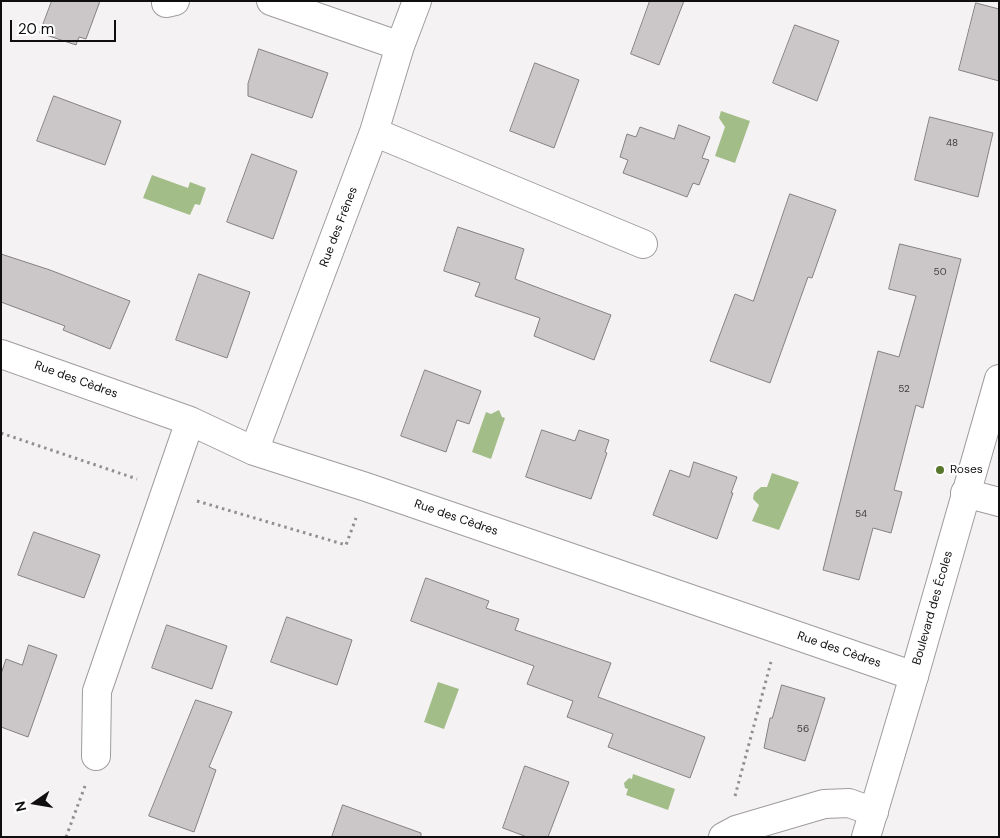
<!DOCTYPE html>
<html>
<head>
<meta charset="utf-8">
<style>
	body { margin:0 }
	#map { position:relative; width:1000px; height:838px; overflow:hidden; background:#f5f2f4; font-family:"DM Sans",sans-serif }
	canvas { display:block }
	.frame { position:absolute; inset:0; border:2px solid #100f10; pointer-events:none }
	.north { position:absolute; left:10px; top:778px; width:50px; height:50px; -webkit-text-stroke:4px #fff; paint-order:stroke; rotate:257deg; font-size:14px; font-weight:700; line-height:20px; text-align:center; color:#100f10 }
	.north::after { content:''; display:block; margin:auto; width:18px; height:22px; background:#100f10; clip-path:polygon(50% 0,100% 100%,50% 72%,0 100%) }
	.scale { position:absolute; left:10px; top:20px; width:106px; height:22px; box-sizing:border-box; border:2px solid #100f10; border-top:0; padding-left:6px; font-size:15px; line-height:18px; white-space:nowrap; color:#100f10; -webkit-text-stroke:4px #fff; paint-order:stroke }
</style>
</head>
<body>
<div id="map">
<canvas width="1000" height="838"></canvas>
<div class="frame"></div>
<div class="north">N</div>
<div class="scale">20 m</div>
</div>
<script>
const c = document.querySelector('canvas').getContext('2d');
c.lineJoin = 'round';
function paint(path, color) { c.fillStyle = color; c.fill(path, 'evenodd'); }
function stroke(path, color, width, dash) { c.strokeStyle = color; c.lineWidth = width; c.lineCap = dash ? 'butt' : 'round'; c.setLineDash(dash || []); c.stroke(path); }
function drawText(font, color, halo, rows, align = 'center') {
  c.font = font + ' "DM Sans",sans-serif'; c.lineWidth = 4.5; c.setLineDash([]); c.textBaseline = 'middle'; c.strokeStyle = halo; c.fillStyle = color; for (const [text, x, y, turn = 0] of rows) {
    c.save(); c.translate(x, y); c.rotate((+turn || 0) * Math.PI / 180); c.textAlign = isNaN(turn) ? turn : align; if (halo) c.strokeText(text, 0, 0); c.fillText(text, 0, 0); c.restore();
  }
}
paint(new Path2D(`
	M 721,111 L 750,121 L 735,163 L 715,156 L 725,127 L 719,118 Z
	M 152,175 L 188,188 L 190,182 L 206,188 L 200,205 L 195,204 L 190,215 L 143,198 Z
	M 499,410 L 502,417 L 505,418 L 491,459 L 472,452 L 486,412 L 491,414 Z
	M 772,473 L 799,482 L 779,530 L 752,521 L 759,505 L 753,499 L 754,493 L 761,487 L 767,487 Z
	M 438,682 L 459,689 L 444,729 L 424,722 Z
	M 633,774 L 675,789 L 668,810 L 626,795 L 628,789 L 625,788 L 624,783 L 629,778 L 632,779 Z`), '#a2bd88');
const building = new Path2D(`
	M 52,1 L 100,1 L 86,39 L 79,37 L 76,45 L 40,33 Z
	M 650,1 L 684,1 L 659,65 L 631,54 Z
	M 976,3 L 999,9 L 999,81 L 959,70 Z
	M 795,25 L 839,41 L 817,101 L 773,83 Z
	M 259,49 L 328,73 L 312,118 L 248,96 L 248,84 Z
	M 535,63 L 579,80 L 554,148 L 510,131 Z
	M 54,96 L 121,121 L 105,165 L 37,141 Z
	M 930,117 L 993,133 L 978,197 L 915,180 Z
	M 679,125 L 710,137 L 702,158 L 709,160 L 699,185 L 693,183 L 687,197 L 623,173 L 628,160 L 620,157 L 627,134 L 636,137 L 640,127 L 674,139 Z
	M 252,154 L 297,171 L 273,239 L 227,222 Z
	M 790,194 L 836,210 L 812,278 L 808,277 L 770,383 L 710,361 L 735,294 L 753,301 Z
	M 458,227 L 524,249 L 515,279 L 611,315 L 594,360 L 534,336 L 540,318 L 475,296 L 480,283 L 444,271 Z
	M 900,244 L 961,259 L 923,408 L 916,405 L 894,490 L 902,492 L 891,533 L 873,528 L 859,580 L 823,570 L 878,351 L 899,357 L 916,296 L 889,289 Z
	M 1,254 L 50,270 L 130,301 L 110,349 L 63,330 L 65,326 L 1,302 Z
	M 199,274 L 250,292 L 227,358 L 176,340 Z
	M 425,370 L 481,391 L 469,424 L 457,420 L 446,452 L 401,436 Z
	M 542,430 L 575,441 L 579,430 L 609,440 L 605,452 L 607,453 L 591,499 L 526,477 Z
	M 694,462 L 737,477 L 731,493 L 733,493 L 717,539 L 653,515 L 670,470 L 689,477 Z
	M 34,532 L 100,555 L 84,598 L 18,575 Z
	M 426,578 L 489,601 L 486,608 L 519,619 L 515,630 L 611,663 L 598,697 L 705,737 L 690,778 L 608,747 L 613,734 L 567,717 L 573,701 L 527,684 L 534,666 L 411,621 Z
	M 287,617 L 352,640 L 337,685 L 271,662 Z
	M 167,625 L 227,646 L 212,689 L 152,668 Z
	M 29,645 L 57,655 L 28,737 L 1,727 L 1,674 L 6,659 L 22,665 Z
	M 782,685 L 825,698 L 805,761 L 764,748 L 770,718 L 772,718 Z
	M 196,700 L 232,712 L 209,767 L 216,770 L 194,832 L 149,816 Z
	M 525,766 L 569,782 L 548,837 L 527,837 L 503,828 Z
	M 343,805 L 421,833 L 421,837 L 332,837 Z`);
paint(building, '#cbc7c9');
stroke(building, '#848183', 1);
const minor = new Path2D(`
	M 271,1 L 400,46
	M 166,3 L 175,1
	M 374,132 L 643,244
	M 1,354 L 190,421 L 254,451 L 366,487 L 914,676
	M 254,451 L 374,132 L 400,46 L 417,1
	M 965,493 L 999,502
	M 96,756 L 97,691 L 190,421
	M 723,837 L 736,830 L 824,804 L 849,803 L 874,812`);
const tertiary = new Path2D(`
	M 866,837 L 914,676 L 999,379`);
stroke(minor, '#9f9c9e', 30);
stroke(tertiary, '#9f9c9e', 30);
stroke(new Path2D(`
	M 1,433 L 137,479
	M 197,501 L 346,545 L 356,518
	M 735,796 L 771,662
	M 66,837 L 85,786`), '#918f90', 3, [2.5, 4]);
stroke(minor, '#fff', 28);
stroke(tertiary, '#fff', 28);
for (const [x, y, r, color] of [
	[940,470,5,"#56762c"]
]) { const dot = new Path2D(); dot.arc(x, y, r, 0, 2 * Math.PI); c.fillStyle = color; c.fill(dot); stroke(dot, '#fff', 2); }
drawText('10px', '#3f3d3e', null, [
	["48",952,143],
	["50",940,272],
	["52",904,389],
	["54",861,514],
	["56",803,729]
]);
drawText('12px', '#100f10', '#fff', [
	["Rue des Frênes",339,227,-69],
	["Rue des Cèdres",76,380,20],
	["Rue des Cèdres",456,518,19],
	["Boulevard des Écoles",933,608,-74],
	["Rue des Cèdres",839,650,19]
]);
drawText('12px', '#100f10', '#fff', [
	["Roses",950,470]
], 'left');
</script>
</body>
</html>
